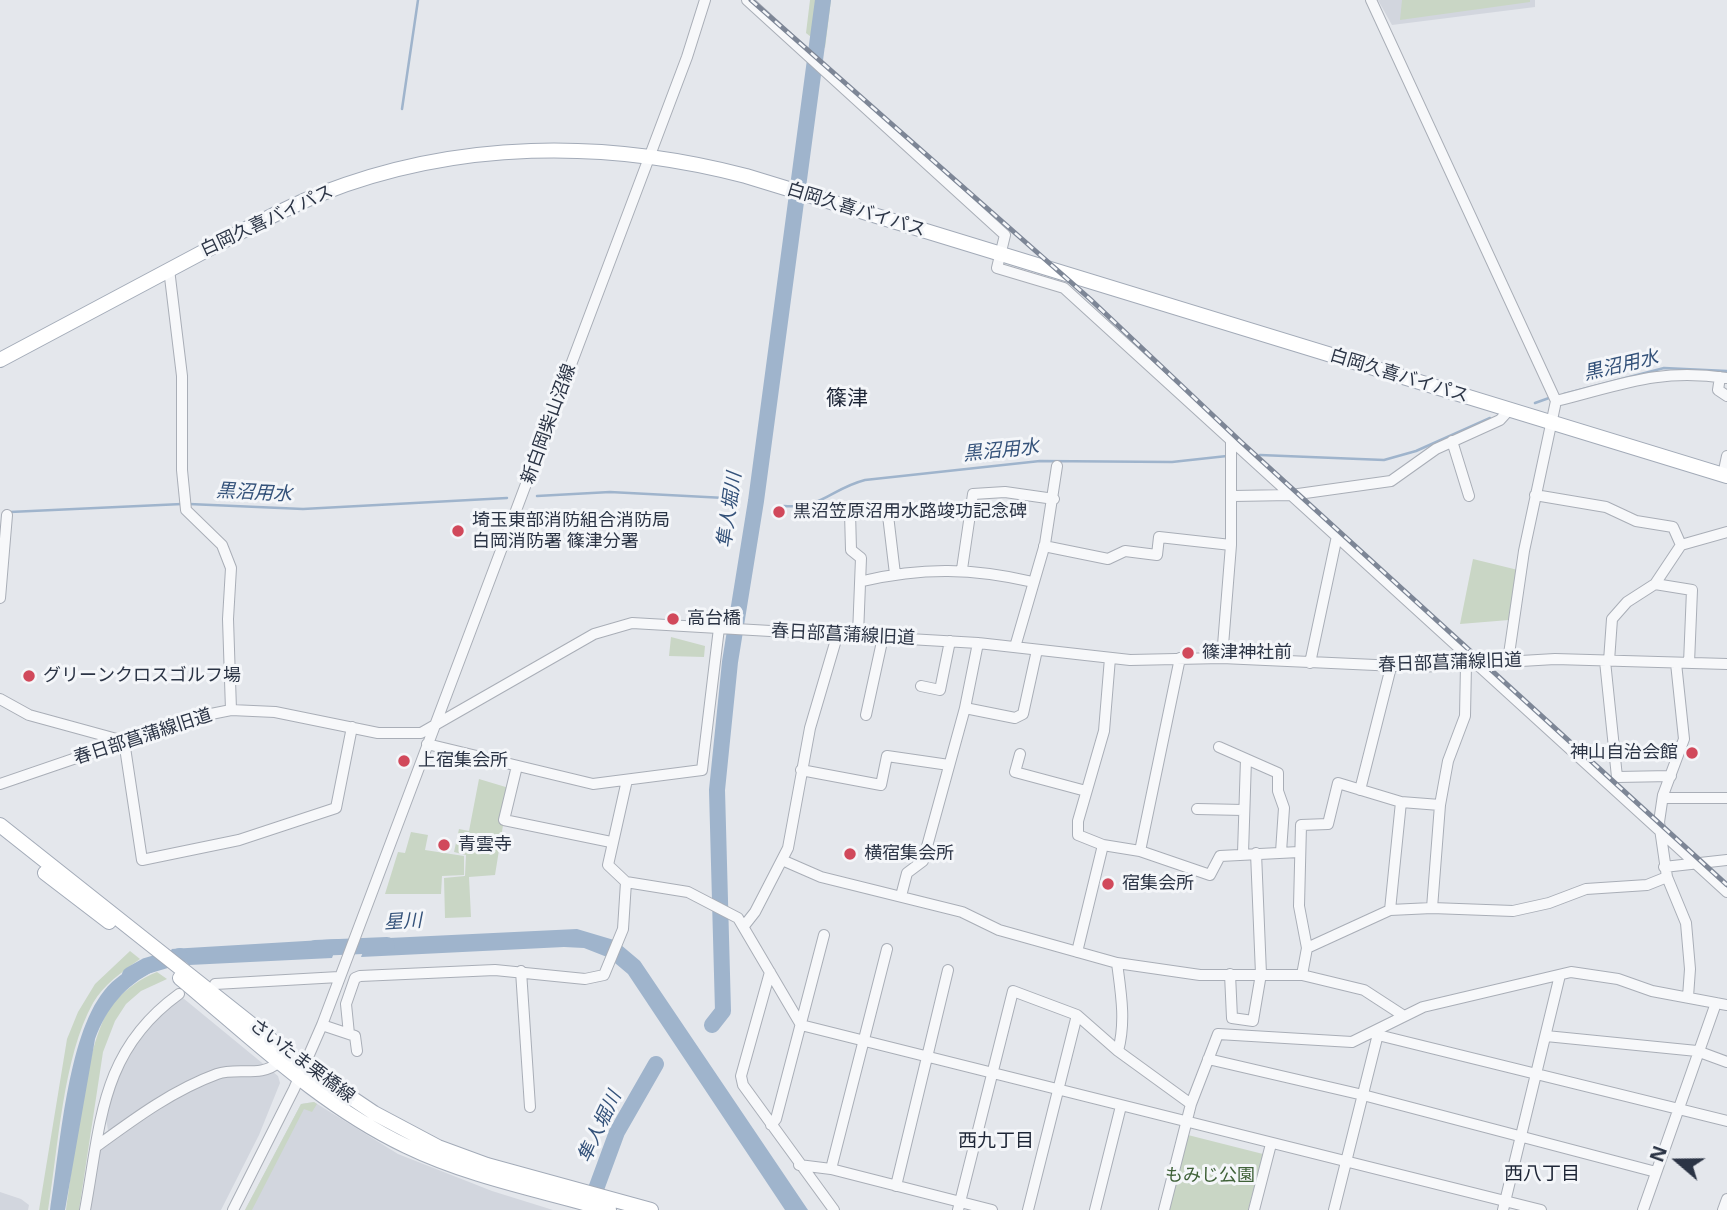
<!DOCTYPE html>
<html>
<head>
<meta charset="utf-8">
<style>
	body { margin:0 }
	#map { position:relative; width:1727px; height:1210px; overflow:hidden; background:#e4e7ec; font-family:"Open Sans",sans-serif }
	canvas { display:block }
	.north { position:absolute; left:1643px; top:1126px; width:70px; height:70px; -webkit-text-stroke:5px #f4f6f9; paint-order:stroke; rotate:290deg; font-size:19px; font-weight:700; line-height:28px; text-align:center; color:#2b3445 }
	.north::after { content:''; display:block; margin:auto; width:24px; height:32px; background:#2b3445; clip-path:polygon(50% 0,100% 100%,50% 72%,0 100%) }
</style>
</head>
<body>
<div id="map">
<canvas width="1727" height="1210"></canvas>
<div class="north">N</div>
</div>
<script>
const c = document.querySelector('canvas').getContext('2d');
c.lineJoin = 'round';
function paint(path, color) { c.fillStyle = color; c.fill(path, 'evenodd'); }
function stroke(path, color, width, dash) { c.strokeStyle = color; c.lineWidth = width; c.lineCap = dash ? 'butt' : 'round'; c.setLineDash(dash || []); c.stroke(path); }
function drawText(font, color, halo, rows, align = 'center') {
  c.font = font + ' "Open Sans","Noto Sans JP",sans-serif'; c.lineWidth = 6; c.setLineDash([]); c.textBaseline = 'middle'; c.strokeStyle = halo; c.fillStyle = color; for (const [text, x, y, turn = 0] of rows) {
    c.save(); c.translate(x, y); c.rotate((+turn || 0) * Math.PI / 180); c.textAlign = isNaN(turn) ? turn : align; if (halo) c.strokeText(text, 0, 0); c.fillText(text, 0, 0); c.restore();
  }
}
paint(new Path2D(`
	M 1378,0 L 1535,0 L 1535,7 L 1392,25 Z
	M 183,998 L 278,1076 L 280,1083 L 259,1135 L 221,1210 L 88,1210 L 99,1153 L 108,1130 L 105,1114 L 125,1055 L 155,1018 Z
	M 314,1102 L 398,1154 L 492,1191 L 553,1210 L 245,1210 L 301,1104 Z
	M 0,1192 L 21,1199 L 29,1205 L 28,1210 L 0,1210 Z`), '#d2d6de');
paint(new Path2D(`
	M 810,0 L 831,0 L 825,48 L 806,33 Z
	M 1402,0 L 1530,0 L 1530,2 L 1400,20 Z
	M 1473,559 L 1518,570 L 1509,620 L 1460,624 Z
	M 671,637 L 705,646 L 704,657 L 669,656 Z
	M 479,779 L 509,788 L 495,875 L 469,877 L 471,917 L 445,918 L 444,878 L 465,876 L 466,855 L 454,852 L 459,829 L 469,831 Z
	M 411,832 L 428,835 L 425,850 L 464,856 L 464,875 L 442,876 L 441,894 L 385,894 L 398,852 L 405,853 Z
	M 130,951 L 140,959 C 122,972 104,984 93,1003 C 63,1056 58,1150 48,1210 L 39,1210 L 67,1039 L 78,1012 L 95,984 Z
	M 157,972 L 167,979 L 141,991 L 126,1004 L 115,1021 L 103,1052 L 79,1210 L 66,1210 C 74,1160 84,1039 114,1002 C 126,989 141,978 157,972 Z
	M 314,1102 L 317,1104 L 312,1112 L 304,1109 L 252,1210 L 245,1210 L 301,1104 Z
	M 1184,1134 L 1263,1154 L 1248,1210 L 1167,1210 Z`), '#c9d6c5');
paint(new Path2D(`
	M 577,929 L 614,940 L 607,957 L 584,948 L 564,947 L 361,957 L 368,939 Z
	M 339,939 L 332,958 L 189,965 L 171,949 Z
	M 621,945 L 640,961 L 808,1210 L 785,1210 L 628,974 L 615,963 Z
	M 142,961 L 155,971 C 126,984 106,1009 95,1039 L 65,1210 L 50,1210 C 60,1150 67,1037 104,991 C 114,978 128,970 142,961 Z`), '#9fb4cc');
stroke(new Path2D(`
	M 402,109 L 418,0
	M 1564,394 L 1664,368 L 1727,371
	M 1535,403 L 1549,398
	M 1260,455 L 1384,460 L 1416,451 L 1490,418
	M 537,496 L 610,492 L 725,498
	M 189,504 L 303,509 L 507,498
	M 784,506 C 823,509 830,489 865,480 L 1040,461 L 1172,462 L 1227,456
	M 10,512 L 182,504`), '#9fb4cc', 2.5);
stroke(new Path2D(`
	M 315,948 L 387,945
	M 130,975 L 146,966 L 180,956
	M 712,1025 L 723,1011 L 717,790 L 730,662 L 756,501 L 823,0
	M 589,1208 L 617,1132 L 656,1064`), '#9fb4cc', 16);
const minor = new Path2D(`
	M 747,0 L 1005,235 L 997,268 L 1064,288 L 1727,892
	M 1371,0 L 1556,401 L 1524,551 L 1508,661
	M 169,269 L 182,376 L 182,470 L 186,510 L 222,545 L 231,568 L 228,619 L 231,710
	M 1720,377 L 1718,390 L 1727,396
	M 1556,401 C 1621,385 1657,368 1727,378
	M 1452,441 L 1469,496
	M 1723,475 L 1727,456
	M 1535,495 L 1606,507 L 1636,521 L 1673,527 L 1681,545 L 1727,532
	M 1233,496 L 1291,495 L 1391,481 L 1436,449 L 1500,420 L 1509,410
	M 1044,546 L 1108,559 L 1125,551 L 1157,555 L 1159,537 L 1231,545
	M 962,569 L 973,494 L 1005,492 L 1054,499
	M 863,581 C 923,567 973,568 1033,582
	M 1655,584 L 1692,590 L 1689,663
	M 0,598 L 7,515
	M 858,635 L 861,558 L 851,550 L 850,512 L 887,507 L 895,574
	M 1015,647 L 1045,544 L 1057,466
	M 1222,658 L 1231,545 L 1231,440
	M 1605,661 L 1617,777 L 1671,776
	M 1609,661 L 1612,619 L 1627,602 L 1655,584 L 1681,545
	M 1310,663 L 1337,536
	M 1676,663 L 1684,739 L 1663,795 L 1659,822 L 1667,877 L 1686,923 L 1690,969 L 1688,997
	M 921,686 L 940,690 L 950,641
	M 0,699 L 29,715 L 124,741 L 142,860 L 239,840 L 336,808 L 352,727
	M 965,708 L 1015,718 L 1023,714 L 1037,650
	M 866,715 L 883,637
	M 427,744 L 593,784 L 702,770 L 719,628
	M 1219,747 L 1278,773 L 1278,791 L 1284,808 L 1281,852
	M 1020,754 L 1015,772 L 1086,791
	M 517,766 L 504,820 L 611,842
	M 801,770 L 881,785 L 887,756 L 949,765
	M 627,780 L 608,865 L 626,882 L 688,892 L 738,918 L 801,1025 L 1541,1210
	M 0,784 L 196,717 L 231,710 L 275,712 L 378,733 L 421,733 L 594,634 L 632,623 L 978,643 L 1130,660 L 1222,658 L 1419,667 L 1555,659 L 1727,664
	M 1360,790 L 1391,667
	M 1663,798 L 1727,798
	M 1197,809 L 1243,810
	M 1103,845 L 1078,835 L 1078,821 L 1104,731 L 1110,658
	M 1140,851 L 1210,875 L 1220,856 L 1299,852
	M 1243,853 L 1246,759
	M 782,860 L 821,877 L 962,912 L 999,930 L 1117,963 C 1121,993 1126,1022 1118,1051
	M 1664,867 L 1727,860
	M 901,896 L 907,873 L 923,861 L 965,708 L 978,643
	M 1432,908 L 1440,805 L 1448,761 L 1465,716 L 1466,664
	M 1390,910 L 1401,802
	M 744,926 L 755,912 L 788,848 L 810,728 L 838,633
	M 1307,948 L 1299,906 L 1301,825 L 1328,824 L 1338,783 L 1401,802 L 1440,805
	M 1077,952 L 1103,845 L 1140,851 L 1180,658
	M 1117,963 L 1200,975 L 1302,975 L 1307,948 L 1390,910 L 1432,908 L 1513,911 L 1549,903 L 1586,889 L 1647,885 L 1667,877
	M 521,971 L 530,1107
	M 770,972 L 741,1076 L 743,1085 L 834,1210
	M 1230,974 L 1232,1018 L 1253,1021 L 1261,974 L 1256,853
	M 1302,975 L 1364,990 L 1404,1016
	M 215,984 L 339,977
	M 322,1025 L 355,1036 L 357,1051
	M 349,1034 L 346,1004 L 355,978 L 360,976 L 495,970 L 585,979 L 604,975 L 623,929 L 626,882
	M 1378,1035 L 1727,1121
	M 1546,1036 L 1697,1051 L 1727,1062
	M 1208,1059 L 1363,1095 L 1656,1172
	M 771,1125 L 776,1119 L 824,935
	M 97,1146 C 134,1119 173,1090 217,1074 C 238,1067 261,1078 279,1062
	M 799,1165 L 831,1169 L 992,1210
	M 831,1169 L 887,949
	M 896,1186 L 948,970
	M 85,1210 C 101,1123 100,1051 179,994
	M 233,1210 L 294,1089 L 322,1025 L 687,57 L 705,0
	M 958,1210 L 1013,991 L 1077,1015 L 1118,1051 L 1191,1104
	M 1028,1210 L 1077,1015
	M 1095,1210 L 1121,1106
	M 1164,1210 L 1191,1104 L 1218,1034 L 1352,1042 L 1423,1007 L 1571,972 L 1618,979 L 1652,991 L 1727,1005
	M 1254,1210 L 1271,1144
	M 1334,1210 L 1379,1030
	M 1503,1210 L 1560,975
	M 1643,1210 L 1716,1003
	M 1723,1210 L 1727,1199`);
const major = new Path2D(`
	M 0,360 C 67,324 134,288 201,253 C 240,232 279,211 320,194 C 457,140 604,139 746,176 L 1727,476
	M 0,825 L 304,1066 L 374,1113 L 438,1147 L 487,1165 L 651,1210
	M 45,873 L 109,922
	M 180,978 C 252,1038 320,1105 406,1146 C 470,1177 540,1190 609,1210`);
stroke(minor, '#a9aeb7', 12);
stroke(major, '#a3abb8', 16);
stroke(minor, '#f7f8fa', 10);
stroke(major, '#fff', 14);
const rail = new Path2D(`
	M 751,0 L 1090,299 L 1240,441 L 1727,885`);
stroke(rail, '#7d8696', 5);
stroke(rail, '#f4f6f9', 2.5, [8]);
for (const [x, y, r, color] of [
	[779,512,7,"#d1495b"],
	[458,531,7,"#d1495b"],
	[673,619,7,"#d1495b"],
	[1188,653,7,"#d1495b"],
	[29,676,7,"#d1495b"],
	[1692,753,7,"#d1495b"],
	[404,761,7,"#d1495b"],
	[444,845,7,"#d1495b"],
	[850,854,7,"#d1495b"],
	[1108,884,7,"#d1495b"]
]) { const dot = new Path2D(); dot.arc(x, y, r, 0, 2 * Math.PI); c.fillStyle = color; c.fill(dot); stroke(dot, '#f4f6f9', 2.5); }
drawText('18px', '#2b3445', '#f4f6f9', [
	["白岡久喜バイパス",856,210,17],
	["白岡久喜バイパス",267,221,-25],
	["白岡久喜バイパス",1399,376,17],
	["新白岡柴山沼線",549,424,-70],
	["春日部菖蒲線旧道",843,635,3],
	["春日部菖蒲線旧道",1450,663,-2],
	["春日部菖蒲線旧道",143,737,-18],
	["さいたま栗橋線",302,1061,37]
]);
drawText('18px', '#2b3445', '#f4f6f9', [
	["黒沼笠原沼用水路竣功記念碑",793,512],
	["埼玉東部消防組合消防局",472,521],
	["白岡消防署 篠津分署",472,542],
	["高台橋",687,619],
	["篠津神社前",1202,653],
	["グリーンクロスゴルフ場",43,676],
	["神山自治会館",1678,753,"right"],
	["上宿集会所",418,761],
	["青雲寺",458,845],
	["横宿集会所",864,854],
	["宿集会所",1122,884]
], 'left');
drawText('18px', '#3f6138', '#f4f6f9', [
	["もみじ公園",1210,1176]
]);
drawText('italic 19px', '#34527a', '#f4f6f9', [
	["黒沼用水",1621,366,-13],
	["黒沼用水",1001,451,-6],
	["黒沼用水",254,493,3],
	["隼人堀川",730,510,-82],
	["星川",403,922,-3],
	["隼人堀川",600,1127,-65]
]);
drawText('19px', '#1d2536', '#f4f6f9', [
	["西九丁目",996,1142],
	["西八丁目",1542,1175]
]);
drawText('21px', '#1d2536', '#f4f6f9', [
	["篠津",847,399]
]);
</script>
</body>
</html>
